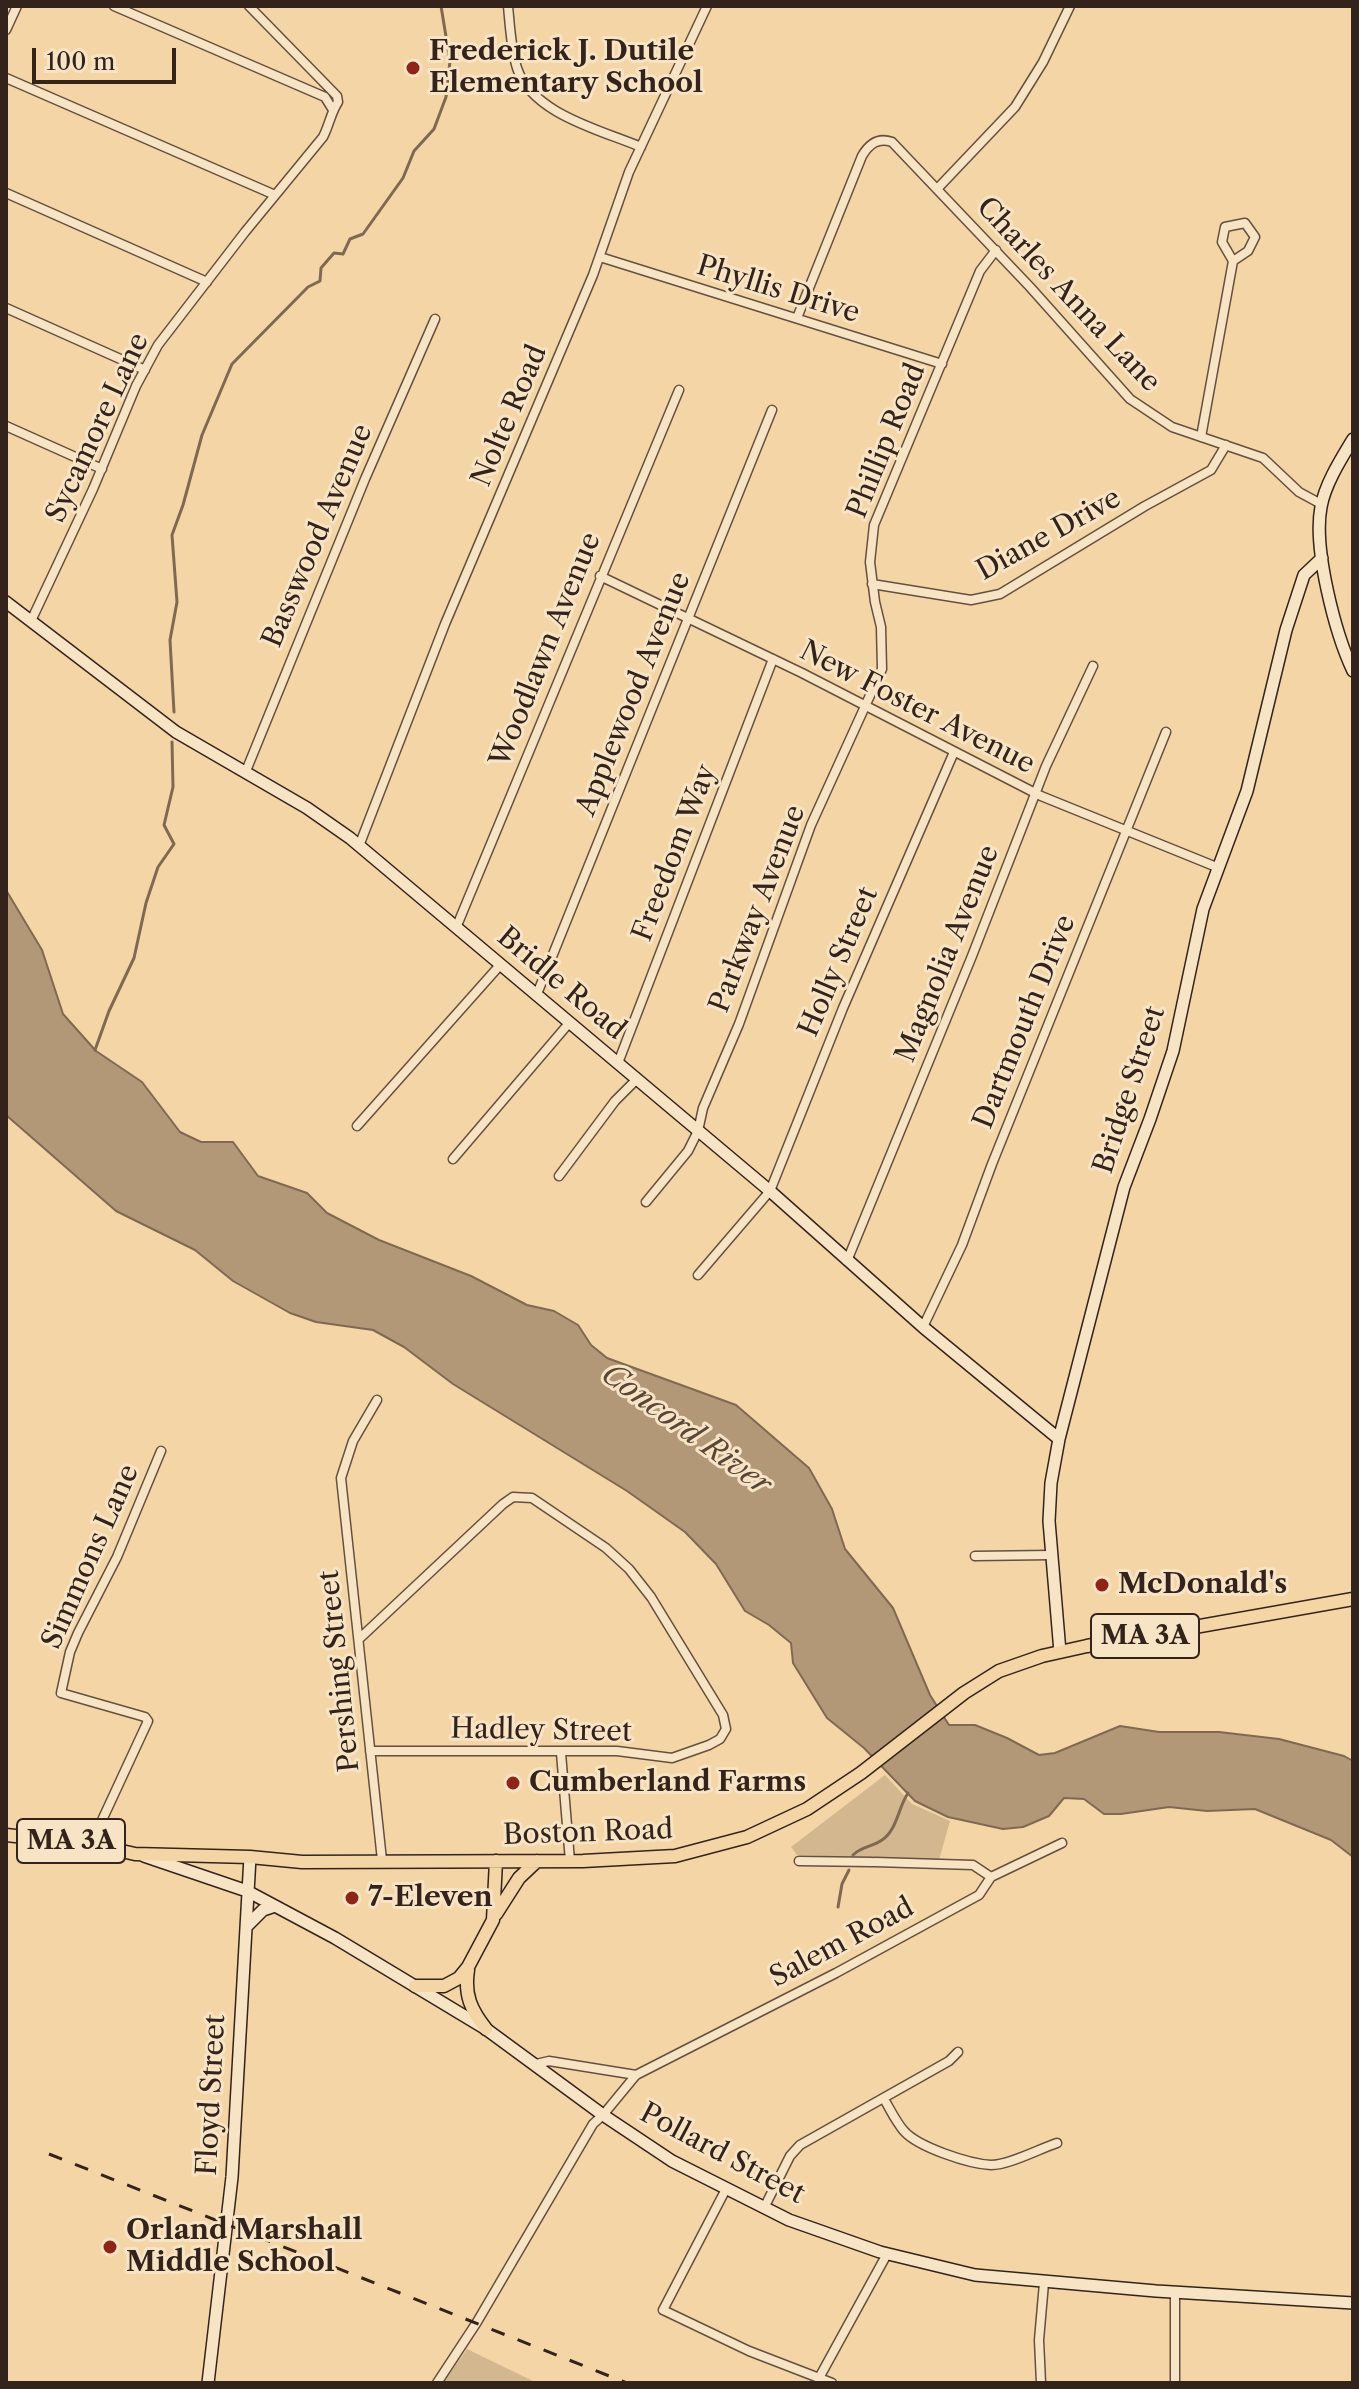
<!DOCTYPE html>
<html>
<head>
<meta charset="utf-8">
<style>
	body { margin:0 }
	#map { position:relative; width:1359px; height:2389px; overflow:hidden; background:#f3d5a6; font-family:"Libre Caslon Text",serif }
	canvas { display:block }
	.frame { position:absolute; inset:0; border:8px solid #34231b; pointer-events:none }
	.scale { position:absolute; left:32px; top:48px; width:144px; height:36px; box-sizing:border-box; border:4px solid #34231b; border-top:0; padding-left:10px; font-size:24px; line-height:28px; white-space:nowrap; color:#34231b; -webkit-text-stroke:6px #f7e4c5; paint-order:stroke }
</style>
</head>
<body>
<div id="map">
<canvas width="1359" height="2389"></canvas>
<div class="frame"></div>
<div class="scale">100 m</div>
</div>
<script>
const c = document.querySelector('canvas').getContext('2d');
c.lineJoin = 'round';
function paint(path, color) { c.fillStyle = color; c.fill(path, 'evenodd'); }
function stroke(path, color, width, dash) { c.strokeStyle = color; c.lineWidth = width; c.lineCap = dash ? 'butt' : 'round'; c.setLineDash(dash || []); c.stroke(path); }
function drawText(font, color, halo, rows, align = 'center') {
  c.font = font + ' "Libre Caslon Text",serif'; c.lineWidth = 6; c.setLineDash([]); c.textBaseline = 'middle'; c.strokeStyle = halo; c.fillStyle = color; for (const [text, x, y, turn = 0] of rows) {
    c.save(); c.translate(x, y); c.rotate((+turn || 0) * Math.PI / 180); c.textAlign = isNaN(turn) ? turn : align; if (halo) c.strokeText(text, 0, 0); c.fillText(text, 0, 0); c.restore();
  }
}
paint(new Path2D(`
	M 885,1775 L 912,1804 L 950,1821 L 939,1860 L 797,1855 L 791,1847 Z
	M 467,2349 L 537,2383 L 443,2383 Z`), '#d3b78e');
const water = new Path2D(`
	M 6,890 L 42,950 L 63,1014 L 96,1051 L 142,1082 L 180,1132 L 201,1142 L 233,1142 L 258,1176 L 307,1193 L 327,1213 L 379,1240 L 471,1276 L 527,1305 L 554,1311 L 578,1325 L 591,1345 L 607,1358 L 736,1405 L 809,1468 L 832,1509 L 845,1549 L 893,1608 L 930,1695 L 949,1725 L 975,1725 L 1007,1738 L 1039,1755 L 1055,1753 L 1120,1726 L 1159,1732 L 1219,1732 L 1279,1739 L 1344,1756 L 1353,1761 L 1353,1857 L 1331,1840 L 1255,1809 L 1207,1811 L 1169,1807 L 1121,1814 L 1104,1814 L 1084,1799 L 1064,1798 L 1049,1816 L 1023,1827 L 1003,1829 L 948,1817 L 915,1801 L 864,1748 L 827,1718 L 793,1663 L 791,1643 L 769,1625 L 745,1611 L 716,1564 L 685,1532 L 627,1491 L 453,1384 L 404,1347 L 373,1330 L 316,1322 L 290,1313 L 233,1281 L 195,1250 L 116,1211 L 6,1115 Z`);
paint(water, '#b29877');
stroke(water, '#806952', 2);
stroke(new Path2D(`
	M 174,712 L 170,640 L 177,602 L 172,535 L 183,505 L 202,435 L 232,364 L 308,287 L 320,281 L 321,268 L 334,253 L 343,254 L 350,239 L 363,234 L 403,178 L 414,151 L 434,129 L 446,97 L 450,61 L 441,6
	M 95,1050 L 109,1011 L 134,958 L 146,903 L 158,867 L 174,844 L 164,825 L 173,787 L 172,742
	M 853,1855 C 862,1846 872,1847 882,1840 C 897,1830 898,1808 908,1793
	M 838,1907 L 842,1884 L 849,1870`), '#806952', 3);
const street = new Path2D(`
	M 114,6 L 325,97 L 333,110
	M 508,6 C 510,26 511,49 517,68 C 532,114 601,130 641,147
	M 6,30 L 17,6
	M 6,78 L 275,195
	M 938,188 L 1015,107 L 1043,62 L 1070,6
	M 6,193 L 207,282
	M 1245,223 L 1255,237 L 1248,251 L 1233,261 L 1222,242 L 1225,227 Z
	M 600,257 L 942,364
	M 6,308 L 145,370
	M 797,318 L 862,156 C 869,144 878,137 892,142 L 1030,287 L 1130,399 L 1172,427 L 1263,458 L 1299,492 L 1321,504
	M 6,426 L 102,469
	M 1201,437 L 1233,261
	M 600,576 L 802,673 L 1041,796 L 1219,868
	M 872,584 L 971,600 L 1000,594 L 1145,506 L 1211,470 L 1226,445
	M 31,621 L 93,489 L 136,386 L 158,345 L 245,232 L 323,137 C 329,126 331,112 338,102 L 337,96 L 249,6
	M 246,771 L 365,479 L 435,319
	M 359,846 L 445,624 L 593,275 L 629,172 L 707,6
	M 456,928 L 679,390
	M 537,994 L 772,410
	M 618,1063 L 773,659
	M 357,1126 L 501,964
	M 453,1159 L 570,1022
	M 559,1176 L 615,1101 L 637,1079
	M 646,1202 L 688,1151 L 698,1131 L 703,1108 L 739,1024 L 811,825 L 882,669 L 881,627 L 875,602 L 870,562 L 874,525 L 980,271 L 996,250
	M 847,1261 L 972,956 L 1046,766 L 1093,666
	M 698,1275 L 770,1191 L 843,1008 L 954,752
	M 923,1327 L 962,1245 L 992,1164 L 1166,732
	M 377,1400 L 353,1441 L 341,1478 L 382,1860
	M 975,1556 L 1051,1555
	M 359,1639 L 503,1504 L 513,1497 L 532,1498 L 606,1548 L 629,1569 L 651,1597 L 723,1715 L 726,1729 L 720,1739 L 709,1745 L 672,1758 L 617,1751 L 370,1751
	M 561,1753 L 570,1861
	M 91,1844 L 148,1721 L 145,1717 L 61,1693 L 70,1652 L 78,1633 L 117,1557 L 161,1451
	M 799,1861 L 872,1862
	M 875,1862 L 973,1865 L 991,1877
	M 536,2064 L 549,2061 L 636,2075
	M 884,2099 C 890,2109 896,2122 904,2131 C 918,2147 969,2164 991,2165 C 1009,2165 1039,2149 1057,2143
	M 726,2189 L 663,2310 L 749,2351 L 832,2383
	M 764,2208 L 790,2156 L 800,2145 L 949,2061 L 958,2052
	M 1175,2292 L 1175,2383
	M 819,2378 L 887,2254
	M 437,2383 L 477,2322 L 593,2124 L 603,2115 L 636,2075 L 836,1973 L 979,1895 L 991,1877 L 1062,1843
	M 1041,2383 L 1039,2340 L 1044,2283`);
const secondary = new Path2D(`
	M 1353,439 C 1341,459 1325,484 1321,507 C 1313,548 1335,633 1353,671
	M 6,602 L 176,732 L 307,808 L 350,838 L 770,1191 L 923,1327 L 1059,1439
	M 1060,1652 L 1049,1521 L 1051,1483 L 1059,1439 L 1124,1187 L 1150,1119 L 1173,1051 L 1203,909 L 1247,791 L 1286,630 L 1304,575 L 1322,558
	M 144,1856 L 247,1891 L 335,1938 L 486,2029 L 603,2115 L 672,2161 L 789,2220 L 880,2252 L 975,2275 L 1156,2291 L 1353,2303
	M 246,1927 L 263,1910 L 275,1906
	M 208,2383 L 232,2177 L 250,1857`);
const primary = new Path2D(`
	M 6,1835 L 91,1844 L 135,1854 L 250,1857 L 302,1862 L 583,1861 L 675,1856 L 747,1837 L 807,1809 L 861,1773 L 964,1693 L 999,1671 L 1042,1656 L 1087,1646 L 1353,1599
	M 496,1914 L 519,1878 L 537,1861
	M 468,1970 C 464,1995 471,2010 486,2029
	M 415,1986 L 444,1986 L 459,1978 L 468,1967 L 493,1920 L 496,1861`);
stroke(street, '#64503e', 11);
stroke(secondary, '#34231b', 14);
stroke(primary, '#34231b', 15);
stroke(street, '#f7e4c5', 8);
stroke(secondary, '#f7e4c5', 11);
stroke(primary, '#f3d5a6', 12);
stroke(new Path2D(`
	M 49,2154 L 627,2383`), '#34231b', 3, [14, 14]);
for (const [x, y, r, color] of [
	[413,68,8,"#8f2418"],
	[1102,1585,8,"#8f2418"],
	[513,1783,8,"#8f2418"],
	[352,1898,8,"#8f2418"],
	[110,2247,8,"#8f2418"]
]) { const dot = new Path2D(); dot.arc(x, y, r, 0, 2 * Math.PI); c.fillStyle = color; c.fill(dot); stroke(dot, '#f7e4c5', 3); }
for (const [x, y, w] of [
	[1145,1636,108],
	[71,1841,108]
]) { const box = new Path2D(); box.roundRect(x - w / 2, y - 22, w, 44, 6); c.fillStyle = '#f7e4c5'; c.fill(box); stroke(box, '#34231b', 2); }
drawText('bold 26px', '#34231b', null, [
	["MA 3A",1145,1636],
	["MA 3A",71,1841]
]);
drawText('bold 28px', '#34231b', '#f7e4c5', [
	["Frederick J. Dutile",429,52],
	["Elementary School",429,84],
	["McDonald's",1118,1585],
	["Cumberland Farms",529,1783],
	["7-Eleven",368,1898],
	["Orland Marshall",126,2231],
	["Middle School",126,2263]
], 'left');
drawText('28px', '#34231b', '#f7e4c5', [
	["Phyllis Drive",778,290,17],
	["Charles Anna Lane",1068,295,47],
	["Nolte Road",510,416,-67],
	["Sycamore Lane",98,428,-65],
	["Phillip Road",887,441,-68],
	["Diane Drive",1049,535,-29],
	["Basswood Avenue",318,536,-67],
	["Woodlawn Avenue",546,650,-68],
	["Applewood Avenue",634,694,-68],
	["New Foster Avenue",917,708,27],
	["Freedom Way",675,853,-69],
	["Parkway Avenue",758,909,-69],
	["Magnolia Avenue",948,954,-68],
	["Holly Street",839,962,-67],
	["Bridle Road",561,984,40],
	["Dartmouth Drive",1025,1022,-68],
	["Bridge Street",1130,1090,-72],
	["Simmons Lane",91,1557,-66],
	["Pershing Street",340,1671,-96],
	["Hadley Street",541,1731,1],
	["Boston Road",588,1833,-2],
	["Salem Road",842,1943,-28],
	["Floyd Street",212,2095,-87],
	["Pollard Street",722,2154,28]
]);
drawText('italic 30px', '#5a4637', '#f7e4c5', [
	["Concord River",686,1430,36]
]);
</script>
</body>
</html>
